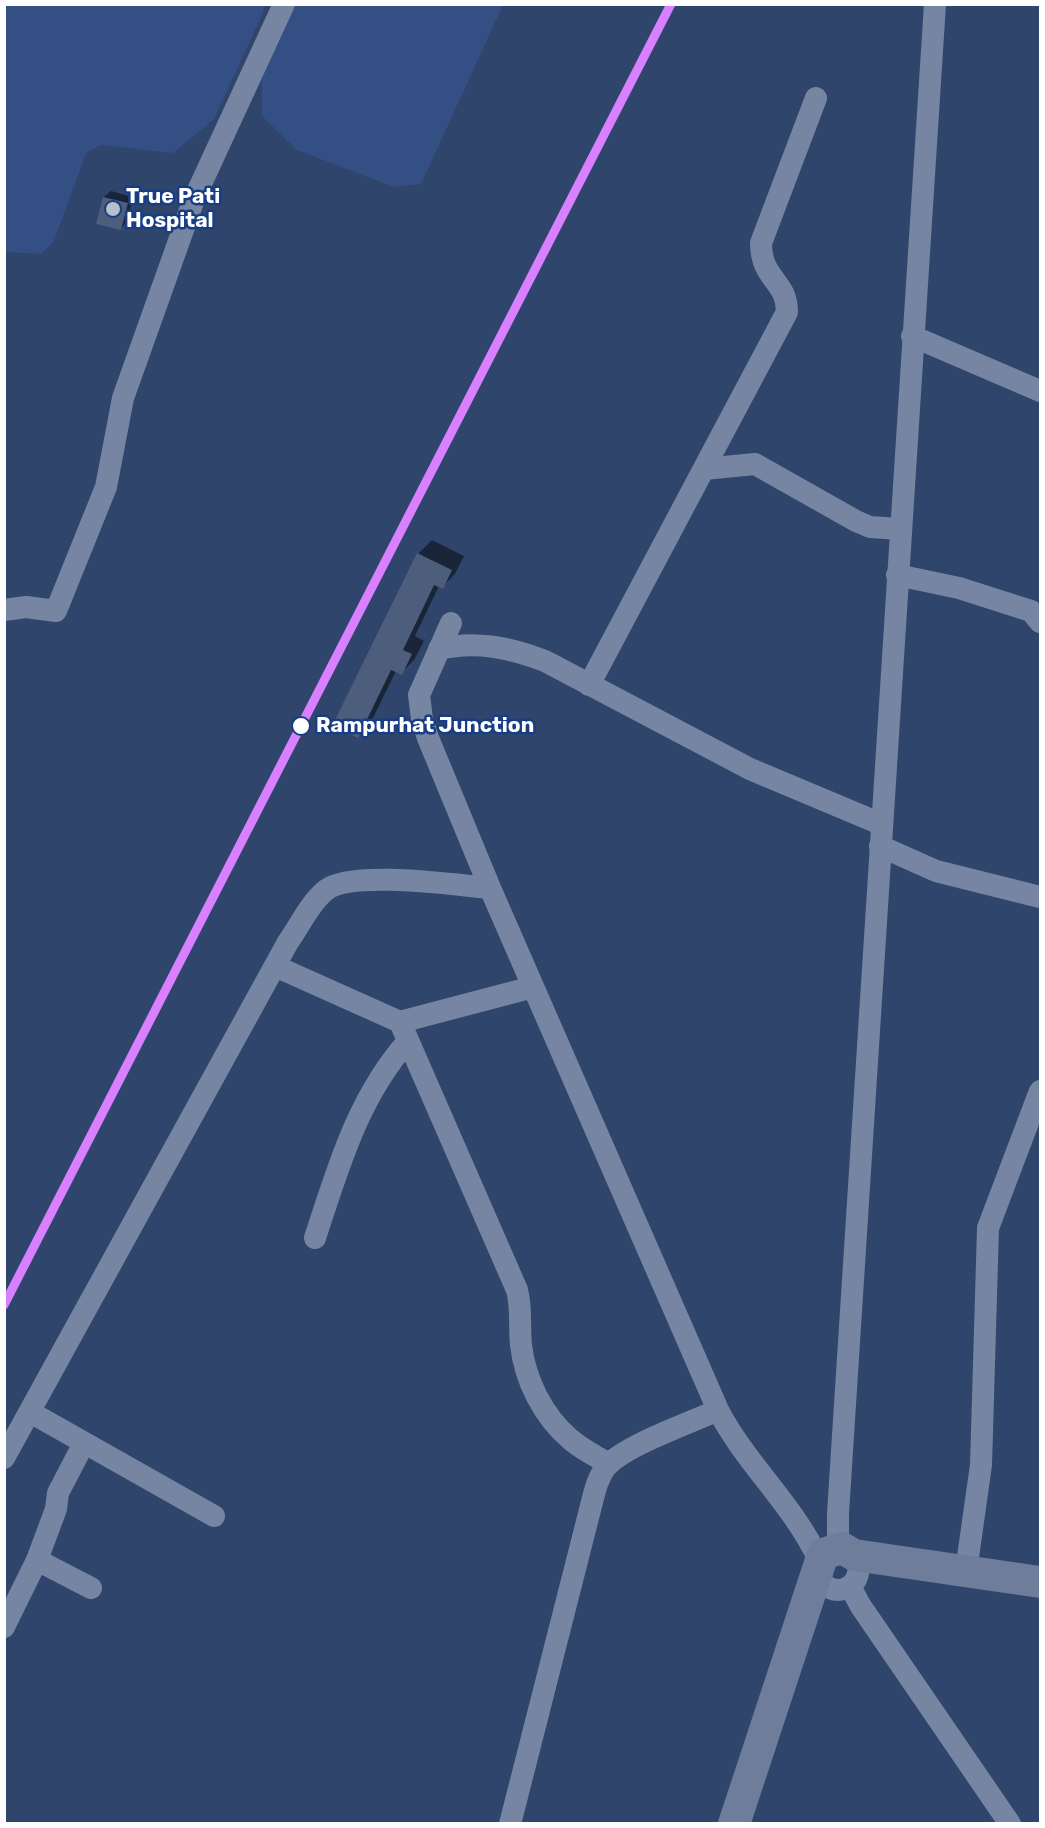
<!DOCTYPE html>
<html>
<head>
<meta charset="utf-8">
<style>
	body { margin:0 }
	#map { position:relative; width:1045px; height:1828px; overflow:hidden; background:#30456c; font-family:Rubik,sans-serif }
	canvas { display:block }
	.frame { position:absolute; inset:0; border:6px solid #fff; pointer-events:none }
</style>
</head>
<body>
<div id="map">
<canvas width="1045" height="1828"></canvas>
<div class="frame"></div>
</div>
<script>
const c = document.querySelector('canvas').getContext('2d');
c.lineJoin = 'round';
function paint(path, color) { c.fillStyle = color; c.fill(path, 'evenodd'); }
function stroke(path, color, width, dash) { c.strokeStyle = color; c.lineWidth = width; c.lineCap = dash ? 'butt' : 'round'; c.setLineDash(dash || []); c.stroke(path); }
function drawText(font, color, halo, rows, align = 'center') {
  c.font = font + ' Rubik,sans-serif'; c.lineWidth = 5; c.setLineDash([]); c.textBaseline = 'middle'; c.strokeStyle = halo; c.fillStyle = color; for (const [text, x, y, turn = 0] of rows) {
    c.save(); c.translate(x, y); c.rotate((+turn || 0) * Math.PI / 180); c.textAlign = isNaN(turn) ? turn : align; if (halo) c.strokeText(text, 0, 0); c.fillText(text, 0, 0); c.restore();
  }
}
paint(new Path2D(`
	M 4,5 L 5,4 L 265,5 L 262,15 L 214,119 L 173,153 L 101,145 L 86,153 L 54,241 L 41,254 L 5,252 Z
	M 296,5 L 503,5 L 421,184 L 394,187 L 297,150 L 262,116 L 262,62 L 275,34 Z`), '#344f83');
paint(new Path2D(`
	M 111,191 L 133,197 L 127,222 L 121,228 L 104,197 Z
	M 432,540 L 464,556 L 455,574 L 442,587 L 439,586 L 415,636 L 424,641 L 414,660 L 401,673 L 396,671 L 370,724 L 357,737 L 334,726 L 419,553 Z`), '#0007');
paint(new Path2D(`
	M 103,197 L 128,203 L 121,230 L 96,224 Z
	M 417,553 L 452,570 L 443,589 L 434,585 L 403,650 L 412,654 L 402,675 L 391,670 L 358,738 L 332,726 Z`), '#4d5e7d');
stroke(new Path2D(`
	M 912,336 L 1040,391
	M 704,469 L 755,464 L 856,521 L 870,527 L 900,529
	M 897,575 L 959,588 L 1031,611 L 1040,622
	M 4,610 L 26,607 L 56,611 L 106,487 L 123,398 L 194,199 L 284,4
	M 451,623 L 419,695 L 422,719 L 428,738 L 490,888 L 718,1410 C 746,1464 793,1504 819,1560
	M 439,649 C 476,640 511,648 545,661 L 750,769 L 881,824
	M 589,685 L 787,312 C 787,280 761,280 761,243 L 816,98
	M 880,846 L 936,871 L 1040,897
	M 275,966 L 400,1022 L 533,987
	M 400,1022 L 517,1290 C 522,1309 519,1326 521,1345 C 525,1380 543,1416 570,1439 C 581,1449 596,1456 609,1464
	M 315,1238 C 338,1168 358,1097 408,1041
	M 30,1412 L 214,1516
	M 4,1458 L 288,942 C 300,925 310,903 326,890 C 352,870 455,885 490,888
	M 842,1548 L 838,1539 L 838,1513 L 935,4
	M 37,1560 L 91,1588
	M 966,1571 L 981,1465 L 988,1228 L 1040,1091
	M 817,1573 C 829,1606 872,1586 854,1555
	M 850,1586 L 860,1605 L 1010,1824
	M 4,1627 L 37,1560 L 56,1509 L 58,1493 L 84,1443
	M 510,1824 L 592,1502 C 595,1490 598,1477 606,1467 C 623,1446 690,1423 718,1410`), '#7686a2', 22);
stroke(new Path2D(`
	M 734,1824 L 823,1554 L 842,1548 L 854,1555 L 1040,1582`), '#6d7d9a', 32);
stroke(new Path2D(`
	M 4,1305 L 671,4`), '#d880ff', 9);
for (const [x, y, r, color] of [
	[113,209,8,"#b7becc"],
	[301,726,9,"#fff"]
]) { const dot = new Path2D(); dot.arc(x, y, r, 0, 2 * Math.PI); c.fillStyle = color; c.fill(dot); stroke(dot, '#173e85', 2); }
drawText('bold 21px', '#fff', '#173e85', [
	["True Pati",126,197],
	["Hospital",126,221]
], 'left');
drawText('bold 21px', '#fff', '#173e85', [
	["Rampurhat Junction",316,726]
], 'left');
</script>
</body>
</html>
